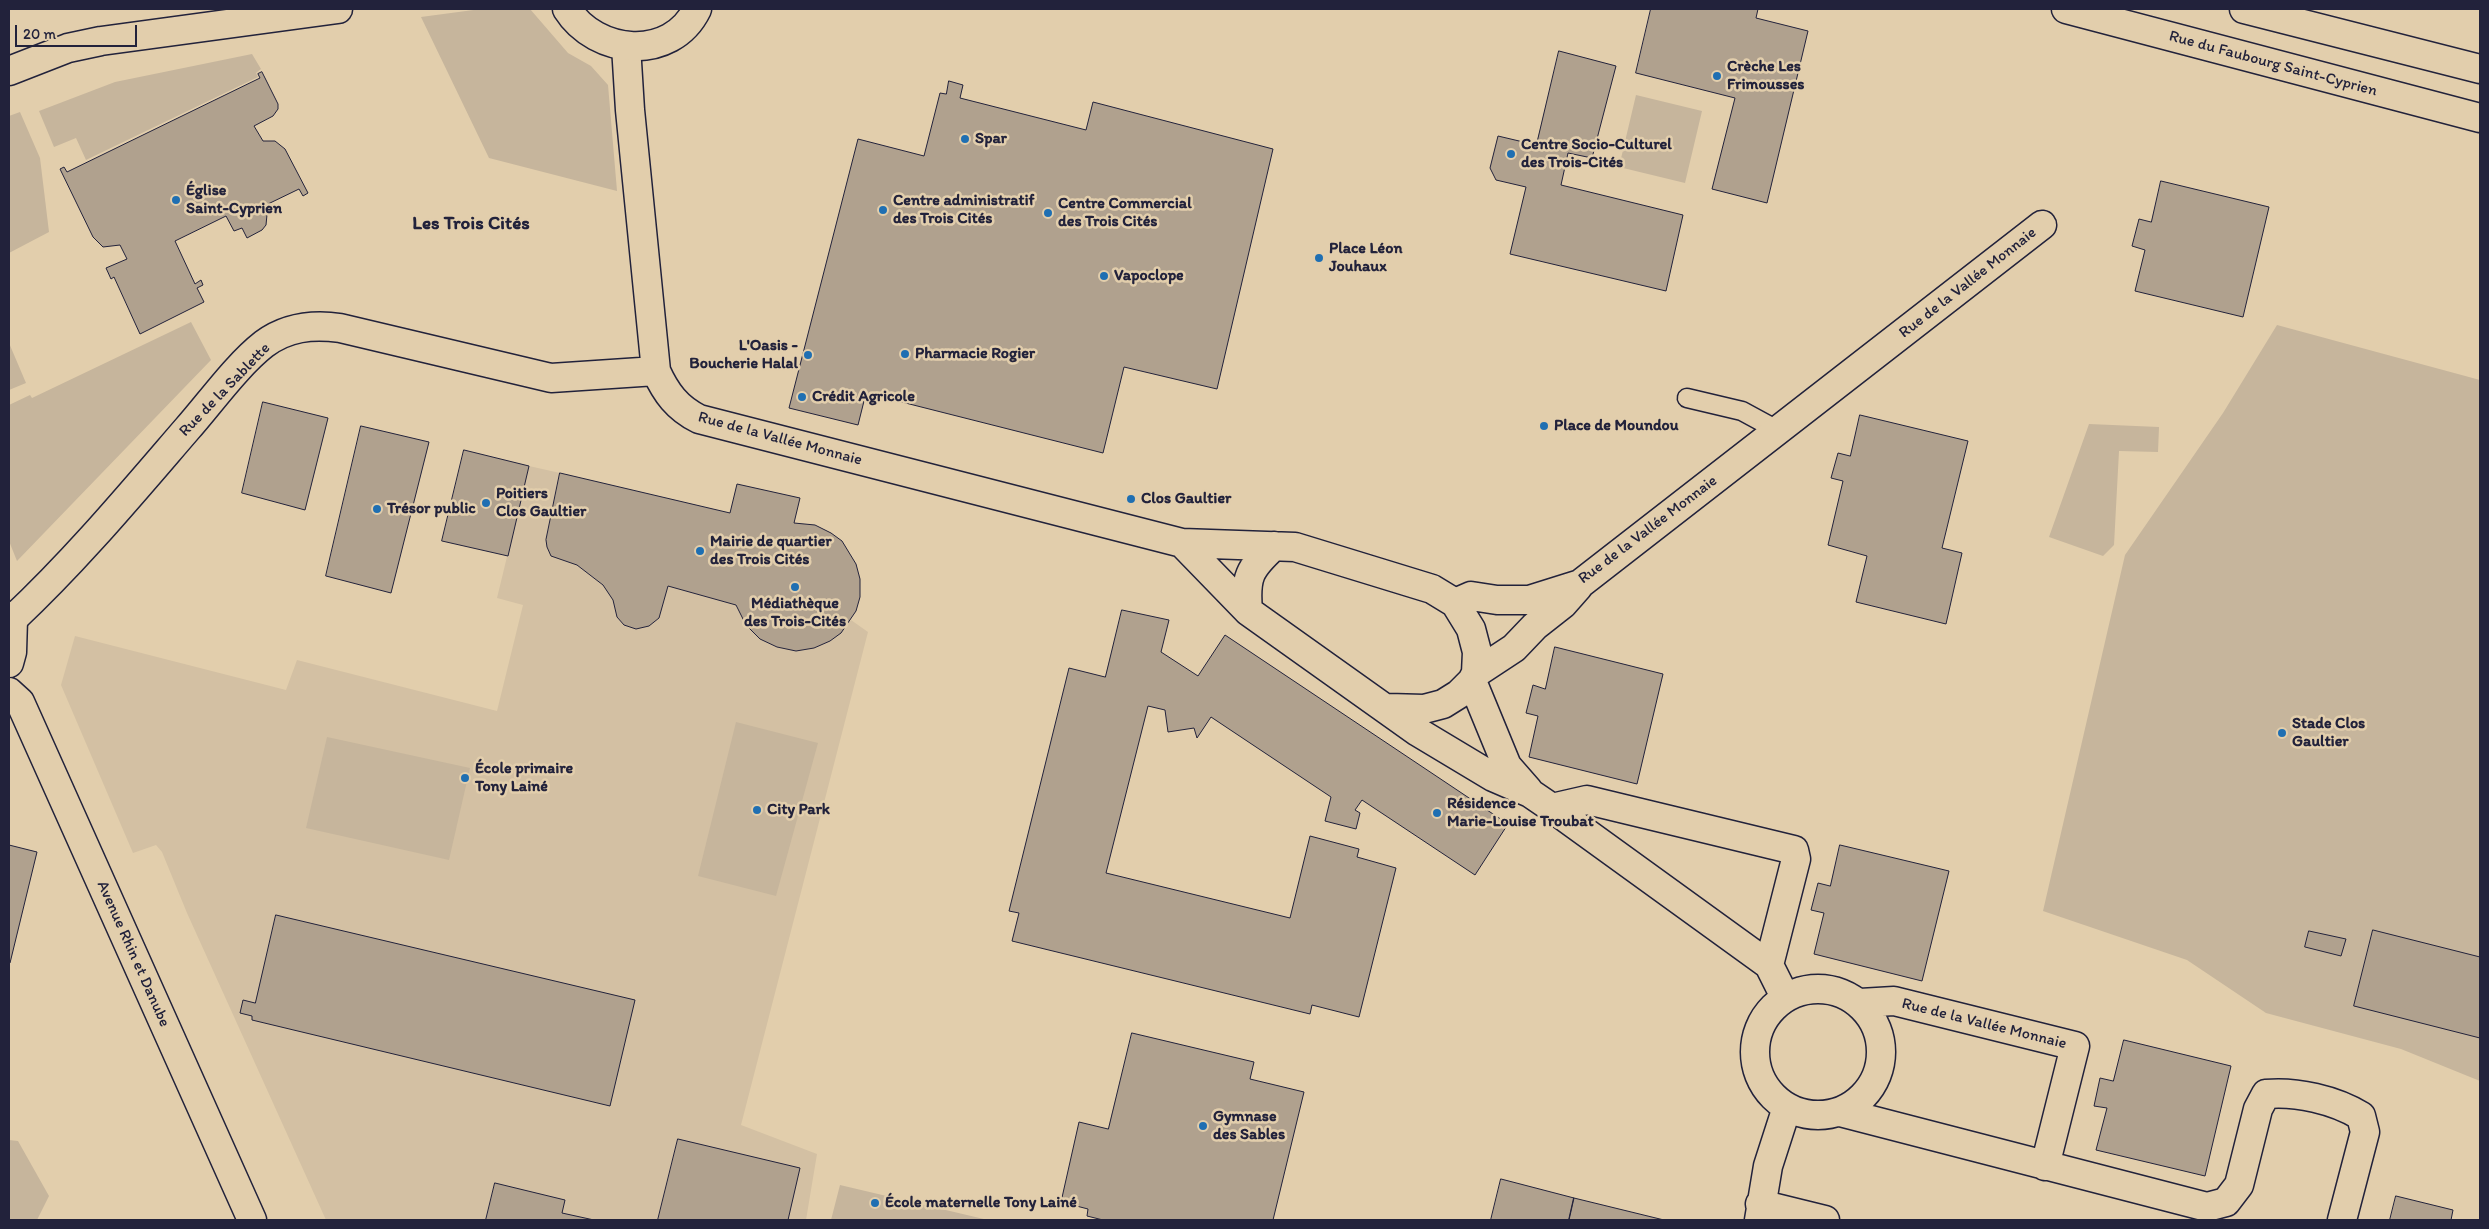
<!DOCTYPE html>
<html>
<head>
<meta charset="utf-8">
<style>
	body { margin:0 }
	#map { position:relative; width:2489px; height:1229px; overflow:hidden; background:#e2ceac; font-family:Itim,sans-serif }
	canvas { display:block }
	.frame { position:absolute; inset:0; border:10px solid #22223b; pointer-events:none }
	.scale { position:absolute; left:15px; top:25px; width:122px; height:22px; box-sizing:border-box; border:2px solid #22223b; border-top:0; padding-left:6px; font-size:15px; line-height:18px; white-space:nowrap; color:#22223b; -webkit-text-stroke:4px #e2ceac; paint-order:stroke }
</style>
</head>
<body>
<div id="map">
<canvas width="2489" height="1229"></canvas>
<div class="frame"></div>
<div class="scale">20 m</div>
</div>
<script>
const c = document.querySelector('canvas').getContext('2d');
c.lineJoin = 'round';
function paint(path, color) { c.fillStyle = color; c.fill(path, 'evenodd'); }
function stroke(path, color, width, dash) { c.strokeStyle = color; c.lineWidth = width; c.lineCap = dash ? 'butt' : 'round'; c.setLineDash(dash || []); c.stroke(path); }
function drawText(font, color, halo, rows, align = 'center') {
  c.font = font + ' Itim,sans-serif'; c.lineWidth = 5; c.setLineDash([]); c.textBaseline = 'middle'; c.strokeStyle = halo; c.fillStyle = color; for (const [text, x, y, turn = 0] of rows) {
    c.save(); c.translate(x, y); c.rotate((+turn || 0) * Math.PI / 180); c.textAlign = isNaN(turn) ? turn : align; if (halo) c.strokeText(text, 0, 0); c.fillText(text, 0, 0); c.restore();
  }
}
paint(new Path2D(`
	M 529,466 L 560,473 L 546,540 L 551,556 L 577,565 L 603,585 L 613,600 L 617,617 L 624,625 L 636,629 L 649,626 L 659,618 L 668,586 L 736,605 L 746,625 L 760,639 L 777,647 L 796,651 L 814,648 L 830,641 L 851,620 L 868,632 L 741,1125 L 817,1154 L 806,1220 L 326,1220 L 187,913 L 162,852 L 156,845 L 133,853 L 61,685 L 75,636 L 286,690 L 297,660 L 497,711 L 523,605 L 497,598 Z`), '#d3c0a3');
paint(new Path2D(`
	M 481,9 L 530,9 L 568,53 L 591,66 L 608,85 L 617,191 L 489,158 L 421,17 Z
	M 252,54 L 261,69 L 256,73 L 258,77 L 86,160 L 76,138 L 54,147 L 39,111 L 115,82 Z
	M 1636,95 L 1702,111 L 1685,183 L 1619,167 Z
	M 20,112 L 40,158 L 49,232 L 9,253 L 9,116 Z
	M 191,322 L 211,360 L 17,561 L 9,541 L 9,405 L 30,395 L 32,398 Z
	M 2277,325 L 2480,380 L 2480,1081 L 2401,1049 L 2266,1013 L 2187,960 L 2043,911 L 2125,555 L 2223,413 Z
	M 9,343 L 26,383 L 9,390 Z
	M 2089,424 L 2159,427 L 2158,452 L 2119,451 L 2114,545 L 2103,556 L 2049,537 Z
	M 736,722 L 818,743 L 776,896 L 698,876 Z
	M 327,737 L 470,768 L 449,860 L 306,828 Z
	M 9,1140 L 18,1141 L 49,1196 L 37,1220 L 9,1220 Z
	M 840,1185 L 988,1220 L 831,1220 Z`), '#c6b59c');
const building = new Path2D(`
	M 1651,9 L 1758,9 L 1756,18 L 1808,31 L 1767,203 L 1712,189 L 1735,98 L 1636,73 Z
	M 1559,51 L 1616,66 L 1592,158 L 1568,153 L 1561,185 L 1683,215 L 1666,291 L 1510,254 L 1526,187 L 1496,180 L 1490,168 L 1498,136 L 1536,145 Z
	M 262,72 L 278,104 L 278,109 L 273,116 L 254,126 L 263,141 L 275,141 L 285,149 L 308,193 L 303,196 L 299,189 L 268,204 L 266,225 L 262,230 L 247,238 L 242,228 L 234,231 L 226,216 L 175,241 L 195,284 L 201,280 L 203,285 L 197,288 L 204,302 L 140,334 L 114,277 L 111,279 L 106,268 L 127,259 L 120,245 L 103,247 L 93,237 L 60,169 L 64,167 L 67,172 L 260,78 L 258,74 Z
	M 949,81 L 963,85 L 960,98 L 1086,130 L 1093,102 L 1273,149 L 1217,389 L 1124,367 L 1103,453 L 866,393 L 858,425 L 789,408 L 858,139 L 924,156 L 940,93 L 946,94 Z
	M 2161,181 L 2269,207 L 2243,317 L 2135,291 L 2145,250 L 2132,246 L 2139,219 L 2151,222 Z
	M 263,402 L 328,418 L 305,510 L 242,493 Z
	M 1860,415 L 1968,441 L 1942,548 L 1962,553 L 1946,624 L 1856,602 L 1867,556 L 1828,545 L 1843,481 L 1831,478 L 1838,453 L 1850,456 Z
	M 361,426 L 429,442 L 391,593 L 326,576 Z
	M 464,450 L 529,466 L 508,556 L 442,541 Z
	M 560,473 L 730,513 L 737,484 L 800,498 L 794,523 L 815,525 L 831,533 L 842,541 L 856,564 L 860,579 L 860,597 L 856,611 L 841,633 L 830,641 L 814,648 L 796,651 L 777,647 L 760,639 L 746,625 L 736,605 L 668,586 L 659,618 L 649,626 L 636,629 L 624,625 L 617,617 L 613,600 L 603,585 L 577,565 L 551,556 L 547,547 L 546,540 Z
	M 1122,610 L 1169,620 L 1161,652 L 1198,676 L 1225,635 L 1508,824 L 1475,875 L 1362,800 L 1355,810 L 1360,813 L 1356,829 L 1325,821 L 1331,797 L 1211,717 L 1197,738 L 1194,728 L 1168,732 L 1165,710 L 1148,706 L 1106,873 L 1290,918 L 1310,836 L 1359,849 L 1357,857 L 1396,868 L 1359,1017 L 1312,1005 L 1310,1014 L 1012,941 L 1019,913 L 1009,911 L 1069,668 L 1105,677 Z
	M 1555,647 L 1663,674 L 1637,784 L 1529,757 L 1538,716 L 1526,713 L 1533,685 L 1545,689 Z
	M 9,845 L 37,852 L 10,963 L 9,963 Z
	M 1840,845 L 1949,871 L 1922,981 L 1814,954 L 1824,913 L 1811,910 L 1818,883 L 1830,886 Z
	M 276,915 L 635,1000 L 610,1106 L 252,1020 L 252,1016 L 240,1013 L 243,1000 L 255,1003 Z
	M 2373,930 L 2480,957 L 2480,1038 L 2354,1006 Z
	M 2309,931 L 2346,939 L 2341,956 L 2305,947 Z
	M 1132,1033 L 1254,1062 L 1250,1079 L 1304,1092 L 1273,1220 L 1103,1220 L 1087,1216 L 1088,1209 L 1061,1202 L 1079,1122 L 1108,1129 Z
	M 2124,1040 L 2231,1066 L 2205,1176 L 2096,1150 L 2107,1108 L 2094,1106 L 2100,1078 L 2113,1081 Z
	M 678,1139 L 800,1168 L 788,1220 L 658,1220 Z
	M 1501,1179 L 1574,1198 L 1569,1220 L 1491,1220 Z
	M 495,1183 L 565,1200 L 562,1213 L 594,1220 L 486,1220 Z
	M 2396,1196 L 2453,1210 L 2451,1220 L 2390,1220 Z
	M 1574,1198 L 1664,1220 L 1569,1220 Z`);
paint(building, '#b0a18e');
stroke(building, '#22223b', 1);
const lane = new Path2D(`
	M 1687,398 L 1742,411 L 1777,430`);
const street = new Path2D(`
	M 626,46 L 630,110 L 656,371 C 666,393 677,408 699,419 L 1182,543 L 1248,611 L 1418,732 L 1493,777 L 1530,793 L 1552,808 L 1769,965 L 1785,997
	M 1182,543 L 1295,547 L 1432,589 L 1455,603 L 1471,629 L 1477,652 L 1476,673 L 1472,681 L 1459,694 L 1443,704 L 1424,709 L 1388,708
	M 1455,603 L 1471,596 L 1497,600 L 1529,600 L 1580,584 L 2042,225
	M 1248,611 C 1245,577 1249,569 1274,546
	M 13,619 C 76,560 131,494 187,429 C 210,403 237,365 264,344 C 287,327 312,324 340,328 L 551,378 L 656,371
	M 1476,673 L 1514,648 L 1535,626 L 1563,604 L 1578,587
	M 1472,681 L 1507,766 L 1528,790
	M 1552,808 L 1587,800 L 1794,850 L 1796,859 L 1769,965
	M1755 1052a63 63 0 1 1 126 0a63 63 0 1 1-126 0Z
	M 1860,1003 L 1894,1001 L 2075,1046 L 2045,1166
	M 1840,1112 L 2207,1207 L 2226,1202 L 2239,1185 L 2258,1109 L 2266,1094 C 2296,1091 2335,1100 2361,1116 L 2365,1132 L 2342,1220
	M 1760,1204 L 1825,1220
	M 1759,1220 L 1768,1166 L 1787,1107`);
const secondary = new Path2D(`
	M 567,9 C 596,55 671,62 697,9
	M 2066,9 L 2480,118
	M 2244,9 L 2480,69
	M 9,71 L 68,48 L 101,41 L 338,9
	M 9,616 L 13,619 L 12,652 L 9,663
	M 9,692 L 20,702 L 252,1220`);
stroke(lane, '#22223b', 21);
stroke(street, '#22223b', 31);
stroke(secondary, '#22223b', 31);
stroke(lane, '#e2ceac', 18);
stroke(street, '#e2ceac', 28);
stroke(secondary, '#e2ceac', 28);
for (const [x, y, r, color] of [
	[1717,76,5,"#1f6fb2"],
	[965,139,5,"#1f6fb2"],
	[1511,154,5,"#1f6fb2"],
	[176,200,5,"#1f6fb2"],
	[883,210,5,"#1f6fb2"],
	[1048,213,5,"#1f6fb2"],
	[1319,258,5,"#1f6fb2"],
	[1104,276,5,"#1f6fb2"],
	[905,354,5,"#1f6fb2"],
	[808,355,5,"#1f6fb2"],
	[802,397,5,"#1f6fb2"],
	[1544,426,5,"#1f6fb2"],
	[1131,499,5,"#1f6fb2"],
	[486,503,5,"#1f6fb2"],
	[377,509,5,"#1f6fb2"],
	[700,551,5,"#1f6fb2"],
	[795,587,5,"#1f6fb2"],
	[2282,733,5,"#1f6fb2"],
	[465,778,5,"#1f6fb2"],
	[757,810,5,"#1f6fb2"],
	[1437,813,5,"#1f6fb2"],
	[1203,1126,5,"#1f6fb2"],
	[875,1203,5,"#1f6fb2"]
]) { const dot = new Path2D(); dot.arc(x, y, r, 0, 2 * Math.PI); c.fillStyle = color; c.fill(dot); stroke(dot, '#e2ceac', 2); }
drawText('16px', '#22223b', '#e2ceac', [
	["Rue du Faubourg Saint-Cyprien",2273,64,15],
	["Rue de la Vallée Monnaie",1968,283,-38],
	["Rue de la Sablette",225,390,-46],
	["Rue de la Vallée Monnaie",780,439,15],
	["Rue de la Vallée Monnaie",1648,530,-37],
	["Avenue Rhin et Danube",133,954,66],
	["Rue de la Vallée Monnaie",1984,1024,14]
]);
drawText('bold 16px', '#22223b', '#e2ceac', [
	["Crèche Les",1727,67],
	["Frimousses",1727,85],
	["Spar",975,139],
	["Centre Socio-Culturel",1521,145],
	["des Trois-Cités",1521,163],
	["Église",186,191],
	["Saint-Cyprien",186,209],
	["Centre administratif",893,201],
	["des Trois Cités",893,219],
	["Centre Commercial",1058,204],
	["des Trois Cités",1058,222],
	["Place Léon",1329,249],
	["Jouhaux",1329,267],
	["Vapoclope",1114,276],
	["L'Oasis -",798,346,"right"],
	["Boucherie Halal",798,364,"right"],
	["Pharmacie Rogier",915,354],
	["Crédit Agricole",812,397],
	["Place de Moundou",1554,426],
	["Poitiers",496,494],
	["Clos Gaultier",496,512],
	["Clos Gaultier",1141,499],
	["Trésor public",387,509],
	["Mairie de quartier",710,542],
	["des Trois Cités",710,560],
	["Médiathèque",795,604,"center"],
	["des Trois-Cités",795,622,"center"],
	["Stade Clos",2292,724],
	["Gaultier",2292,742],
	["École primaire",475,769],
	["Tony Lainé",475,787],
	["Résidence",1447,804],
	["Marie-Louise Troubat",1447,822],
	["City Park",767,810],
	["Gymnase",1213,1117],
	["des Sables",1213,1135],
	["École maternelle Tony Lainé",885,1203]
], 'left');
drawText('bold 19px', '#22223b', '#e2ceac', [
	["Les Trois Cités",471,224]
]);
</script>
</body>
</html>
